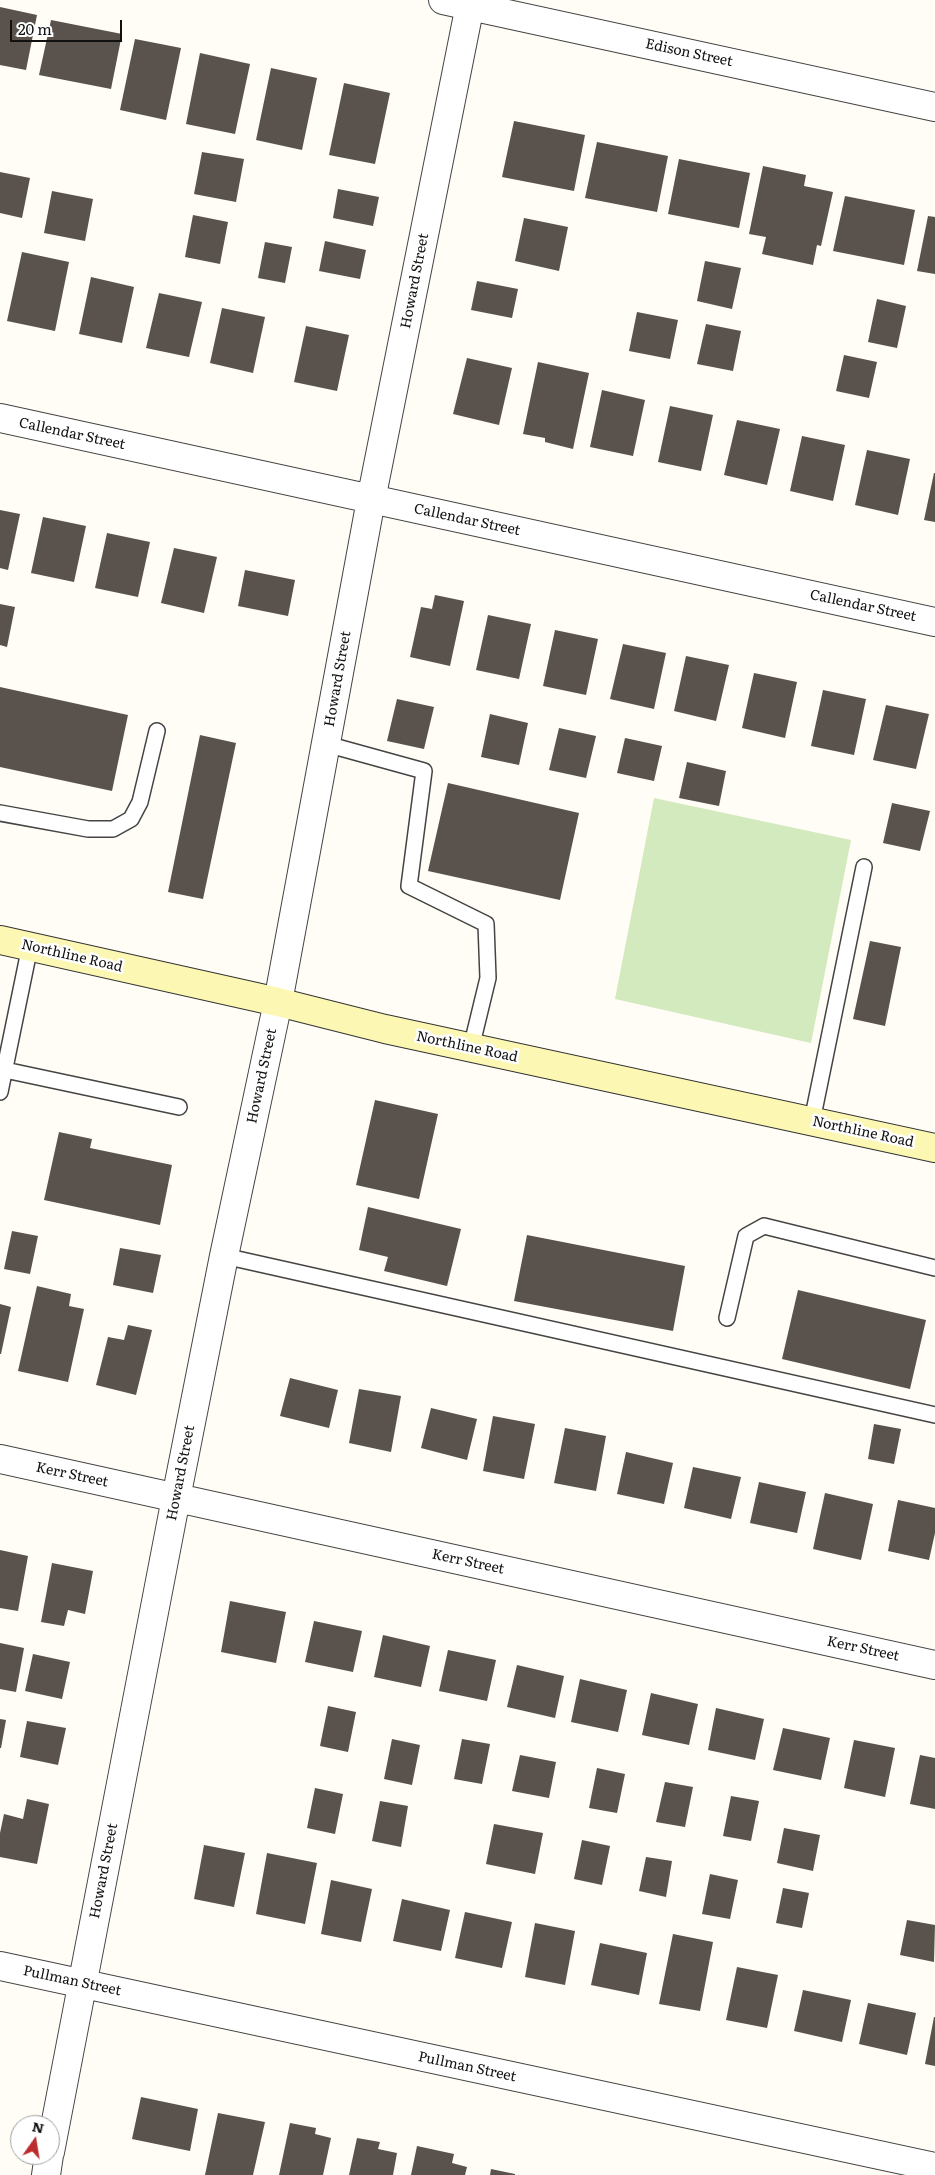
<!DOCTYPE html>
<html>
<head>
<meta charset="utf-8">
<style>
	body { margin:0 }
	#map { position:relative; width:935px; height:2175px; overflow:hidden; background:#fffdf5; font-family:Literata,serif }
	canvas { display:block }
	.north { position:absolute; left:10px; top:2115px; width:50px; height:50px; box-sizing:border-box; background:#fff; border:1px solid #a0a0a0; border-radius:50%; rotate:13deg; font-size:14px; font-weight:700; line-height:20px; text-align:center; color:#111 }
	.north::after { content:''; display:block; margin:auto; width:18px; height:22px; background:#bd2c2d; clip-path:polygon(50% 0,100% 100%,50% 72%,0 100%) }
	.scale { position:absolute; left:10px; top:20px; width:112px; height:22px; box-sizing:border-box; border:2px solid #111; border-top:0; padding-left:6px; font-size:15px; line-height:18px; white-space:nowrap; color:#111; -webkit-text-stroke:4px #fff; paint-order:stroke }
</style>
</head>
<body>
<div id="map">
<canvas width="935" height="2175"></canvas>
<div class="north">N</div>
<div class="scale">20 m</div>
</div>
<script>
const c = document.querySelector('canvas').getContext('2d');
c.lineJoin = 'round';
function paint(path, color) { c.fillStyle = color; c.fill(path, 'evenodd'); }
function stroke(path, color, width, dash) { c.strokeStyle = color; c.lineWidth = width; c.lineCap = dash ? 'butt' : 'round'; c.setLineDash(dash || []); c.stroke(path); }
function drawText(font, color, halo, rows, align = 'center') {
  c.font = font + ' Literata,serif'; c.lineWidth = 5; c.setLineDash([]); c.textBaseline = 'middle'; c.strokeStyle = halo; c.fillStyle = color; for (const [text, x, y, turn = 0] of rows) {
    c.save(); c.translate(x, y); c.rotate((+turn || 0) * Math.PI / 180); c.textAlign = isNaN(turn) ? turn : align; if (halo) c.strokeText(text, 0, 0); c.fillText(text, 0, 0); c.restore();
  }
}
paint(new Path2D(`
	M 654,798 L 851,840 L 811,1043 L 615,999 Z`), '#d3e9be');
paint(new Path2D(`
	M 0,7 L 37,15 L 26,70 L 0,65 Z
	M 51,20 L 122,34 L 111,89 L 39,75 Z
	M 135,39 L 181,48 L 166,120 L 120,110 Z
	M 200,53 L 250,64 L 235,134 L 186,124 Z
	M 271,68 L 317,78 L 302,150 L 256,140 Z
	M 344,83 L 390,93 L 375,164 L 329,155 Z
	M 514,121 L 585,135 L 574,191 L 502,177 Z
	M 597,142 L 668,156 L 657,212 L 585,198 Z
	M 202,152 L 244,159 L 236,202 L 194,194 Z
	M 679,159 L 750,173 L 739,228 L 668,214 Z
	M 763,166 L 806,175 L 804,186 L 833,192 L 821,246 L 817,245 L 813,265 L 762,254 L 766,237 L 749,234 Z
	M 0,172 L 30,178 L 22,218 L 0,213 Z
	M 338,189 L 379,197 L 373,226 L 333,218 Z
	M 52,191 L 93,199 L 85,241 L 44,233 Z
	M 845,196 L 915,210 L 904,265 L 833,251 Z
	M 193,215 L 228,222 L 220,264 L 185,257 Z
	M 928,216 L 935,217 L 935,274 L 917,271 Z
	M 524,218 L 568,227 L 559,271 L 515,261 Z
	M 325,241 L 366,250 L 360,279 L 319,271 Z
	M 265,242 L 292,247 L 285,283 L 258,278 Z
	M 22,252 L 69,262 L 55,331 L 7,321 Z
	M 705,261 L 741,268 L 732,309 L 697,301 Z
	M 91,277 L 134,287 L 122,343 L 79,334 Z
	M 477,281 L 518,289 L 512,318 L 471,310 Z
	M 159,293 L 202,302 L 189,357 L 146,348 Z
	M 877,299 L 906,306 L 897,348 L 868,342 Z
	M 222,308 L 265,317 L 253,373 L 210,363 Z
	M 637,312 L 678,320 L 670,359 L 629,351 Z
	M 706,324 L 741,331 L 733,371 L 697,364 Z
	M 306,326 L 349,335 L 337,391 L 294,382 Z
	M 844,355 L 877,362 L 869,398 L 836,391 Z
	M 467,358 L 512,368 L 499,425 L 453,414 Z
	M 538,362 L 589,373 L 573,449 L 545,442 L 545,438 L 523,434 Z
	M 602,390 L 645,400 L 633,456 L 590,447 Z
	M 670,406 L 713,415 L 701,471 L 658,462 Z
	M 737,420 L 780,429 L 767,485 L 724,475 Z
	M 802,436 L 845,445 L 833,501 L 790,491 Z
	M 867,450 L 910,459 L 898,515 L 855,505 Z
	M 934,473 L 935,473 L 935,522 L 924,520 Z
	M 0,510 L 20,514 L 8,570 L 0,568 Z
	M 43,517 L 86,526 L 74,582 L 31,573 Z
	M 107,533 L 150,542 L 138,597 L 95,588 Z
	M 174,548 L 217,557 L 204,613 L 161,603 Z
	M 245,570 L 295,580 L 288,616 L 238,606 Z
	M 435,595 L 464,601 L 450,666 L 410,657 L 421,607 L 432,609 Z
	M 0,604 L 15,607 L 7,647 L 0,645 Z
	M 488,615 L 531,624 L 519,679 L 476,670 Z
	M 555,630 L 598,639 L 586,695 L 543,686 Z
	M 623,644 L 666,653 L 654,709 L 610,699 Z
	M 686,656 L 729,665 L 716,721 L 674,711 Z
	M 754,673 L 797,682 L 785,738 L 742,728 Z
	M 0,687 L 128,715 L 112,791 L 0,767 Z
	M 823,690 L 866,699 L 854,755 L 811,746 Z
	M 397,699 L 434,707 L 424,749 L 387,741 Z
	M 886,705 L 929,714 L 916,769 L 873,760 Z
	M 490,714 L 528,723 L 519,765 L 481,757 Z
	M 559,728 L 596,736 L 586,778 L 549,770 Z
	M 200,735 L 236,743 L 203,899 L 168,892 Z
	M 625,738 L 662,746 L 654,781 L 617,773 Z
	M 687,762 L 726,771 L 719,806 L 679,798 Z
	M 448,783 L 579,813 L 560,900 L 428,871 Z
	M 892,803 L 930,811 L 920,851 L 883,843 Z
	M 870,941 L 901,947 L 885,1026 L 853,1019 Z
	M 375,1100 L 438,1114 L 419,1199 L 356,1185 Z
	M 59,1132 L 92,1139 L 90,1148 L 172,1165 L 160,1225 L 44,1200 Z
	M 368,1207 L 461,1229 L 447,1286 L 384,1271 L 388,1257 L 359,1250 Z
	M 12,1231 L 38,1236 L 30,1274 L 4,1269 Z
	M 527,1235 L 685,1266 L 673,1331 L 514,1301 Z
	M 120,1248 L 161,1255 L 153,1293 L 113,1285 Z
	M 37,1286 L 71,1294 L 69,1306 L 84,1309 L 68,1382 L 18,1371 Z
	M 798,1290 L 926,1320 L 910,1389 L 782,1359 Z
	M 0,1304 L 11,1307 L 1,1354 L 0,1354 Z
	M 128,1325 L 152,1330 L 136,1395 L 96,1385 L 108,1337 L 124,1340 Z
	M 290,1378 L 338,1390 L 329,1428 L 280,1416 Z
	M 359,1389 L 401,1396 L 391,1452 L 349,1443 Z
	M 431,1408 L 477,1419 L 467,1460 L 421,1448 Z
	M 493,1416 L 535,1424 L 524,1479 L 483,1471 Z
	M 874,1424 L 901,1429 L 894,1464 L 868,1459 Z
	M 565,1428 L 606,1436 L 596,1491 L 554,1483 Z
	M 626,1452 L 673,1463 L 664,1504 L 617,1494 Z
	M 693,1467 L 741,1477 L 731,1519 L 684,1508 Z
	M 759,1482 L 806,1492 L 797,1533 L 750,1523 Z
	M 825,1493 L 873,1504 L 861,1560 L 813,1549 Z
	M 898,1500 L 935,1508 L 935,1533 L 929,1560 L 888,1551 Z
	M 0,1550 L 28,1556 L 18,1611 L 0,1608 Z
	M 52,1563 L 93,1571 L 85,1614 L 68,1610 L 64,1626 L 41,1622 Z
	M 230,1601 L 286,1612 L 276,1663 L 221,1652 Z
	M 314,1621 L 362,1631 L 353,1672 L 305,1662 Z
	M 383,1635 L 430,1646 L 421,1687 L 374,1677 Z
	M 0,1643 L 24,1648 L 16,1692 L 0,1689 Z
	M 448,1650 L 496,1660 L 487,1701 L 439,1691 Z
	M 33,1654 L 70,1662 L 62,1699 L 25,1691 Z
	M 517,1665 L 564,1676 L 555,1718 L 507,1707 Z
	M 580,1679 L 627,1690 L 618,1732 L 571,1722 Z
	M 651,1693 L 698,1704 L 689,1745 L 642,1735 Z
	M 328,1706 L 356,1712 L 348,1752 L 320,1746 Z
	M 716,1708 L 764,1719 L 755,1760 L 708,1750 Z
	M 0,1719 L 6,1720 L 1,1748 L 0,1748 Z
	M 27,1721 L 66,1728 L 58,1765 L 20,1757 Z
	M 783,1728 L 830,1738 L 821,1780 L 773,1770 Z
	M 392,1739 L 420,1745 L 412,1785 L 384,1779 Z
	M 462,1739 L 490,1744 L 482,1784 L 454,1779 Z
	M 854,1740 L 895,1748 L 885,1797 L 844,1788 Z
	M 520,1755 L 556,1762 L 549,1798 L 512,1791 Z
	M 920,1755 L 935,1758 L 935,1809 L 910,1804 Z
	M 597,1768 L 625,1774 L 617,1813 L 589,1808 Z
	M 665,1782 L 693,1787 L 685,1827 L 656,1822 Z
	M 315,1788 L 343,1794 L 335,1834 L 307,1828 Z
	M 731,1796 L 759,1801 L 751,1841 L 723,1836 Z
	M 27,1799 L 49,1804 L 37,1864 L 0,1857 L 0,1833 L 4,1814 L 23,1819 Z
	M 380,1801 L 408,1806 L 401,1847 L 372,1841 Z
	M 494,1824 L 543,1833 L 535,1874 L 486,1864 Z
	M 784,1828 L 820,1835 L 813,1871 L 777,1863 Z
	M 582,1840 L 610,1846 L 602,1885 L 574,1879 Z
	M 204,1845 L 245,1853 L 234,1907 L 194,1899 Z
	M 267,1853 L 317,1863 L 305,1924 L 256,1914 Z
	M 646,1857 L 672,1861 L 666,1897 L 639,1891 Z
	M 710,1874 L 738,1880 L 730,1919 L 702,1914 Z
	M 331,1880 L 372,1889 L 361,1942 L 321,1934 Z
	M 783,1888 L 809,1893 L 802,1928 L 776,1923 Z
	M 402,1899 L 450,1910 L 441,1951 L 393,1941 Z
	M 465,1912 L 512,1922 L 502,1968 L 455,1958 Z
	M 907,1920 L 935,1925 L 934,1962 L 900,1955 Z
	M 535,1923 L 575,1931 L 565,1985 L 525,1977 Z
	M 673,1934 L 713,1942 L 700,2011 L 659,2004 Z
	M 600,1943 L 647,1953 L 639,1995 L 591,1985 Z
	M 737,1967 L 778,1975 L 767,2028 L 726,2020 Z
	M 803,1990 L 851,2000 L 842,2042 L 794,2031 Z
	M 868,2003 L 916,2013 L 907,2055 L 859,2044 Z
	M 934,2017 L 935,2017 L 935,2066 L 925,2064 Z
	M 141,2097 L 198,2109 L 190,2151 L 132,2139 Z
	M 218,2113 L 265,2122 L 253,2175 L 205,2175 Z
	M 290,2123 L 316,2128 L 315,2134 L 331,2138 L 323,2175 L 279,2175 Z
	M 357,2138 L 380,2142 L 378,2149 L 397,2153 L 393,2175 L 349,2175 Z
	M 417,2146 L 454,2154 L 452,2163 L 467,2167 L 465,2175 L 411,2175 Z
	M 491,2169 L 515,2174 L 515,2175 L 490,2175 Z`), '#59524d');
const service = new Path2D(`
	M 326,744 L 424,771 L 409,886 L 486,924 L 488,978 L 471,1048
	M 0,813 L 88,829 L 113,829 L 131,819 L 140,802 L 157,731
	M 5,1070 L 179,1107
	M 0,1092 L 30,946
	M 812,1121 L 864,867
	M 224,1256 L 935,1415
	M 727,1318 L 746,1236 L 764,1226 L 935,1268`);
const minor = new Path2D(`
	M 443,0 L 935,107
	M 0,418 L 935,622
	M 0,1459 L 935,1665
	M 0,1966 L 935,2167
	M 50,2152 L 176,1498 L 224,1256 L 278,1002 L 371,500 L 471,0
	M 46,2175 L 49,2155`);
const secondary = new Path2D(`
	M 0,940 L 278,1002 L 385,1029 L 935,1148`);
stroke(service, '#444', 18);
stroke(minor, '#444', 30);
stroke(secondary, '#333', 30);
stroke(service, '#fff', 15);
stroke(minor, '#fff', 28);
stroke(secondary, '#fcf7b3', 28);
drawText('14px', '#111', '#fff', [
	["Edison Street",689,53,12],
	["Howard Street",415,281,-79],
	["Callendar Street",72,434,12],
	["Callendar Street",467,520,12],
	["Callendar Street",863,606,12],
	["Howard Street",338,679,-80],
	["Northline Road",72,956,13],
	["Northline Road",467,1047,12],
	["Howard Street",262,1076,-78],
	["Northline Road",863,1132,12],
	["Howard Street",181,1473,-79],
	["Kerr Street",72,1475,12],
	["Kerr Street",468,1562,12],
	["Kerr Street",863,1649,12],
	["Howard Street",104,1871,-79],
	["Pullman Street",72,1981,12],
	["Pullman Street",467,2067,12]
]);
</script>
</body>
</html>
